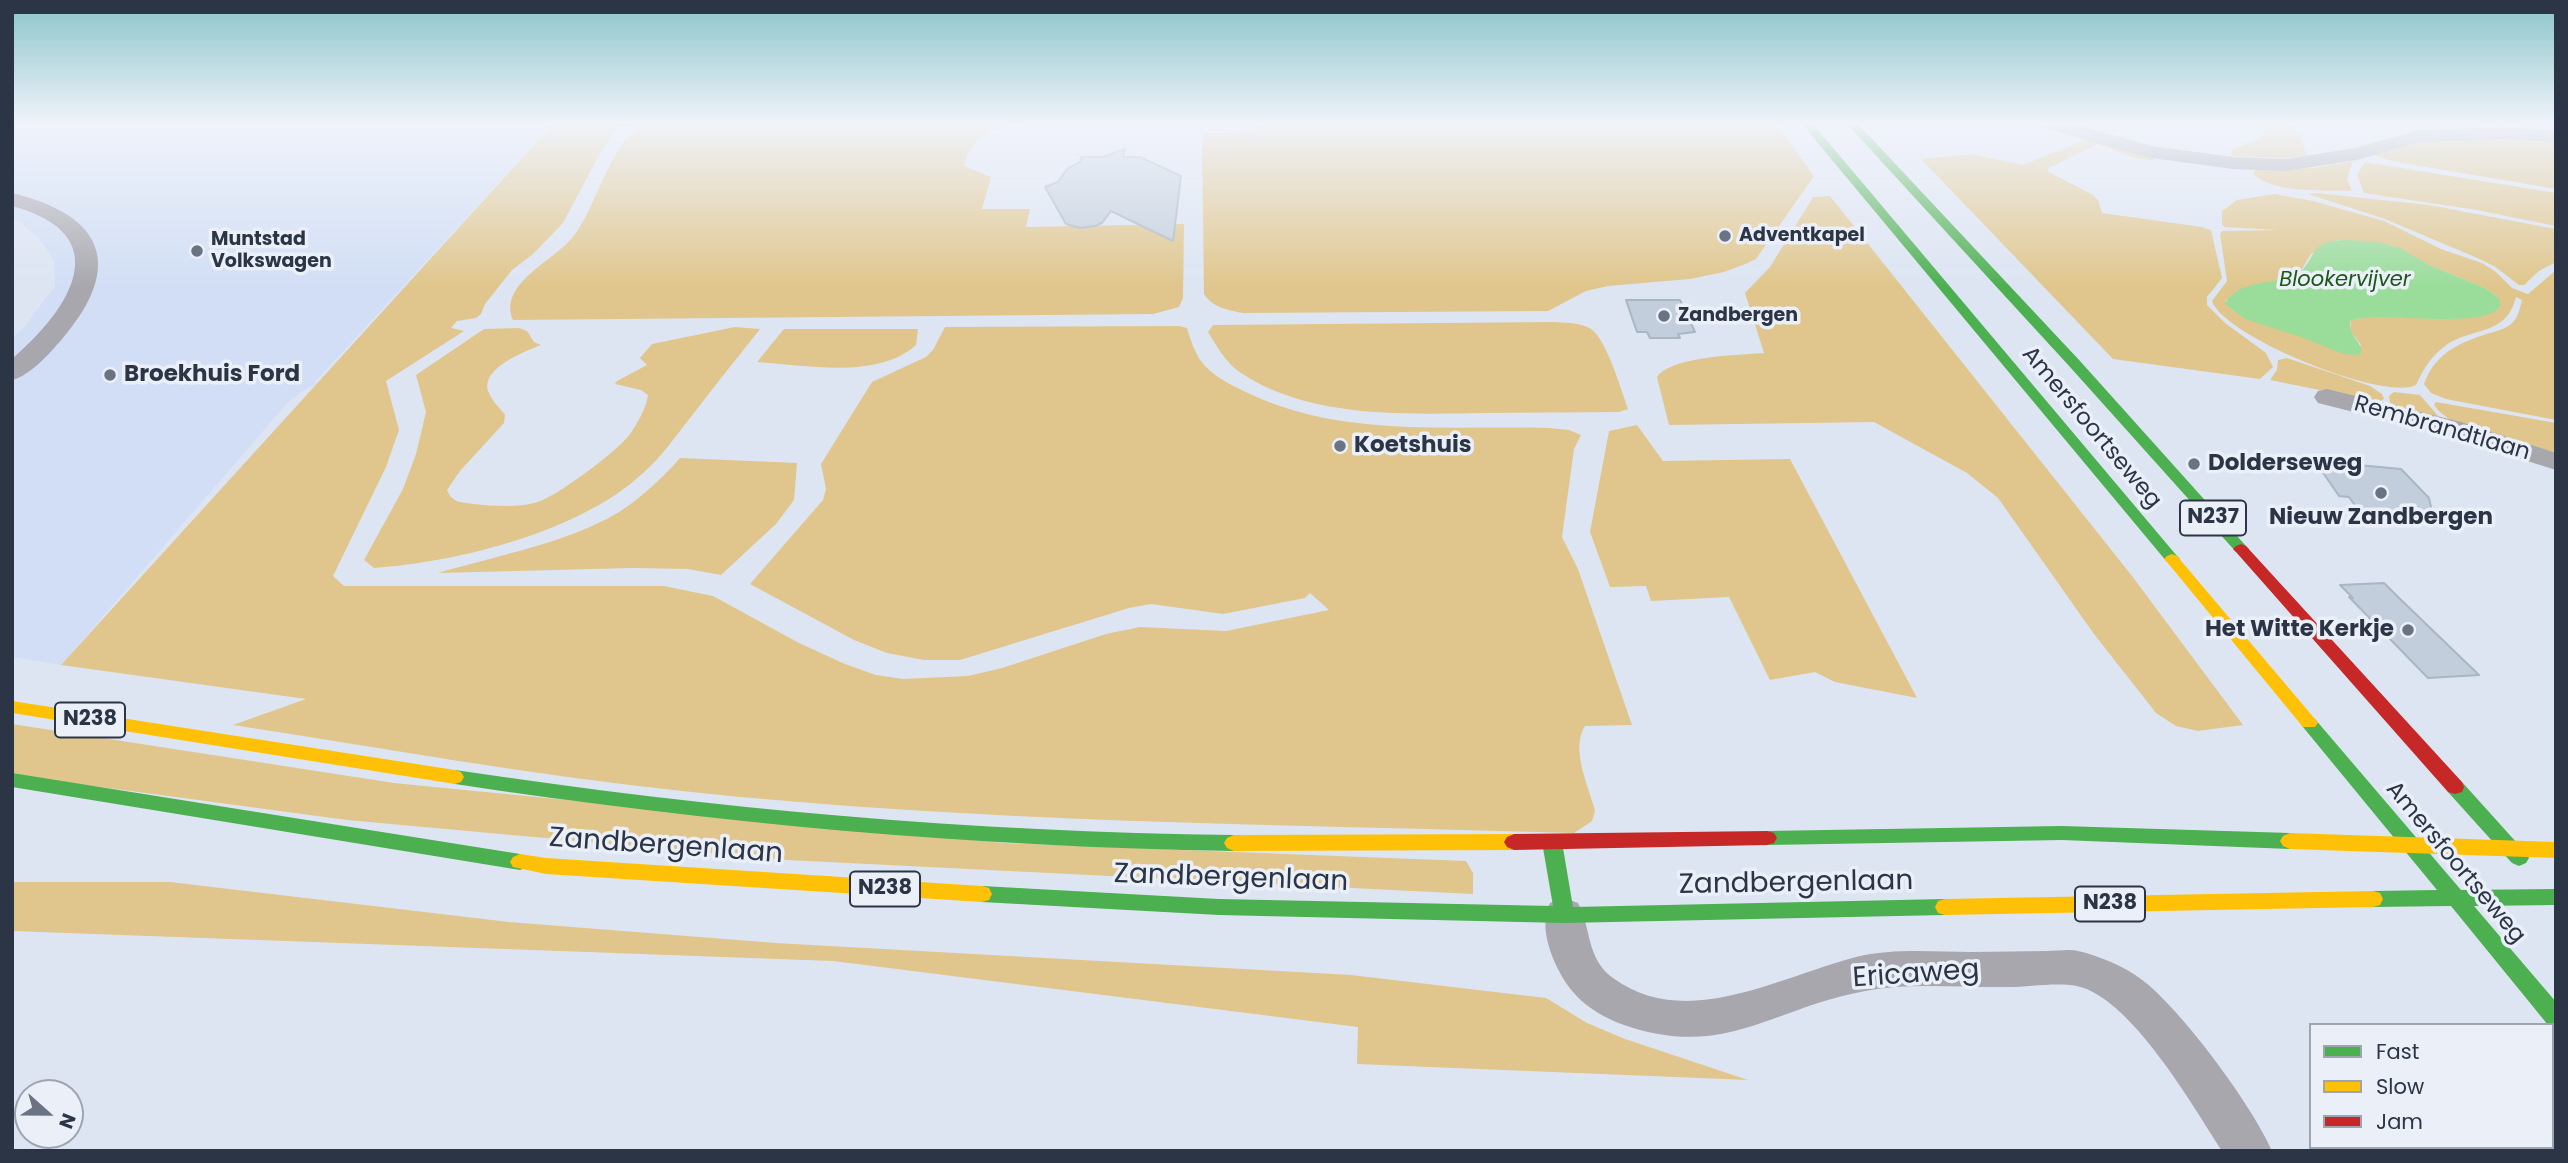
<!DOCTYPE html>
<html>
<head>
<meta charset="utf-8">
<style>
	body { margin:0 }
	#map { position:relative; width:2568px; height:1163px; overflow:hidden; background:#dde5f3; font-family:Poppins,sans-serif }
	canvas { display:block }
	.frame { position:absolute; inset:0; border:14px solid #2b3546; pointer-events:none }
	.legend { position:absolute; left:2309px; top:1023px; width:245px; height:126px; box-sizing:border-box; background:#eaeff8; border:2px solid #9ea5b1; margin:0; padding:9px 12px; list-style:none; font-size:21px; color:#2b3546 }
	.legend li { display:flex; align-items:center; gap:14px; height:35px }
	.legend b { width:35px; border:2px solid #9ea5b1 }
	.north { position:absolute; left:14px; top:1079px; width:70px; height:70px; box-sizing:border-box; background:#eaeff8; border:2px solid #9ea5b1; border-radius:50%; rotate:111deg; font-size:19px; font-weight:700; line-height:28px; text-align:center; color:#2b3546 }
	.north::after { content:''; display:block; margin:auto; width:24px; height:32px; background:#697383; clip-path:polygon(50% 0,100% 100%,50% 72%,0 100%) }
</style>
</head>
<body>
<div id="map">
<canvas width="2568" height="1163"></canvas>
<div class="frame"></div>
<ul class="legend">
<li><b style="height:9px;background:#4caf50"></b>Fast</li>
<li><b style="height:9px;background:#ffc107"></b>Slow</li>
<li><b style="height:9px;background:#c62828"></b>Jam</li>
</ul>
<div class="north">N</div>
</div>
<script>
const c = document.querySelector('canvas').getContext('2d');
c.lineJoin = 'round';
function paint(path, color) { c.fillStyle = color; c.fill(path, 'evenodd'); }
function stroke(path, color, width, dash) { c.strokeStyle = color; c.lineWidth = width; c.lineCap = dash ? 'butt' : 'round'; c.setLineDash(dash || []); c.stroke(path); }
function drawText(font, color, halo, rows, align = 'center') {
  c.font = font + ' Poppins,sans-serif'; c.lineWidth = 7; c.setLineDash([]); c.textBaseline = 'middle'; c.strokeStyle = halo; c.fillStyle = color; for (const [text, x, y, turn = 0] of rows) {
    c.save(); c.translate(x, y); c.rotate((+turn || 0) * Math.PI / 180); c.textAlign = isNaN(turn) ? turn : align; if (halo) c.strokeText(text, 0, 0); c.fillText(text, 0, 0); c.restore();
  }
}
paint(new Path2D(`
	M 12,124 L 553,124 L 315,382 L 316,384 L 299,393 L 300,394 L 289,401 L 61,665 L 12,657 L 12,338 L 25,326 L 55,286 L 54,260 L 38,237 L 12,217 Z`), '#d1def5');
paint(new Path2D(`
	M 553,124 L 1040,124 C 1004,125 974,127 964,166 L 991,177 L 982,209 L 1030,209 L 1026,227 L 1184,224 L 1183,298 L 1179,307 L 1153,314 L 513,320 C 498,284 553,261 572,238 C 597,207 607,150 639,127 L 617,128 L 599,155 L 563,223 L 533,254 L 512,270 L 485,304 L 481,314 L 476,318 L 457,321 L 451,328 L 464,331 L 386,381 L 399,430 L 386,467 L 333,576 L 344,586 L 664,586 L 713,596 L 799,643 L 845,664 L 876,675 L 903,679 L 968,676 L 1002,668 L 1106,634 L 1140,627 L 1226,631 L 1329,610 L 1310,593 L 1305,598 L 1223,614 L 1151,604 L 1129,608 L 960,660 L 924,660 L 887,653 L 854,640 L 750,584 L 823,500 L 826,489 L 821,464 L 872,382 L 926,357 L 933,350 L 945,327 L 1179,326 L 1187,328 C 1191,341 1195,355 1205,366 C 1216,378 1235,387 1250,394 C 1345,438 1447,425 1549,428 L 1569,430 L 1581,435 L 1574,449 L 1562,537 L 1578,569 L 1632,725 L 1585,726 C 1570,749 1589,787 1595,811 L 1592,821 L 1574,833 C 1277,824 978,823 682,791 C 532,775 382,748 233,725 L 306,699 L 61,665 Z
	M 1260,124 L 1776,124 L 1814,176 L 1756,259 L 1748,263 L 1724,272 L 1690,279 L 1608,286 L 1586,291 L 1548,311 L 1243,313 C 1228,310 1213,308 1204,294 L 1202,146 L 1204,134 L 1259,131 Z
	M 2255,124 L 2291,124 L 2303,142 L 2306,156 L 2280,158 L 2233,156 L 2230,151 L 2261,137 L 2264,132 Z
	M 2443,138 L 2556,140 L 2556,189 L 2403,163 L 2384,159 L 2374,154 L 2399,145 Z
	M 2087,139 L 2152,157 L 2155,161 L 2135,158 L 2098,144 L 2049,168 L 2047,171 L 2093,195 L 2098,200 L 2102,213 L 2202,227 L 2211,230 L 2222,278 L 2207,297 L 2207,305 L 2225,323 L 2266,353 L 2273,367 L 2260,379 L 2113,359 L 1921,159 L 1971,154 L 2023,165 Z
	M 2353,161 L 2347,179 L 2352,191 C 2327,190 2270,194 2253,173 L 2255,170 L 2314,168 Z
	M 2365,162 L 2556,193 L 2556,226 L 2477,210 L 2364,193 L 2357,175 Z
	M 2317,193 L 2429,205 L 2556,229 L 2556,262 L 2539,271 L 2524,285 L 2519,285 L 2494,266 L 2475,257 L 2385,219 L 2308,194 Z
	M 2275,194 L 2313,201 L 2384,221 L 2441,249 L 2482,263 L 2496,272 L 2512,288 L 2528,294 L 2556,270 L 2556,420 L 2446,399 L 2431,393 L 2424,384 C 2435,353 2460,342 2490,333 C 2500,330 2508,328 2514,321 C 2519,315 2520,307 2522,300 L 2516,297 C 2506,337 2473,326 2445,346 C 2431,356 2423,370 2416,385 C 2384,402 2223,336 2212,301 L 2227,281 L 2220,234 L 2222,231 L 2278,230 L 2225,227 L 2222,225 L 2222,211 L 2237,200 ZM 2338,240 L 2393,246 L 2429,265 L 2485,288 L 2500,299 L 2500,307 C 2483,329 2384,311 2351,320 L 2350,330 L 2361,345 L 2343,354 L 2225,301 L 2244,289 L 2299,274 L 2311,254 Z
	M 1830,196 L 2132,576 L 2243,725 L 2198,731 L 2176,726 L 2156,713 L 2094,634 L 1998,498 L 1967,473 L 1874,422 L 1669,425 L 1657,377 C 1672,356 1739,355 1764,353 L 1745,293 L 1770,267 L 1813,197 Z
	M 1553,322 C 1565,323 1580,322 1591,329 C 1607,340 1621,390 1628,409 L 1619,412 C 1574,412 1530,413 1485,413 C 1406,414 1310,419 1241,373 C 1226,363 1217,347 1208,332 L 1213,325 Z
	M 735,327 L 760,329 C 738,357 715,385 694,413 C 677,434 662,457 642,474 C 579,532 458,562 374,568 L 364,560 L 403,489 L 416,454 L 426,412 L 416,375 L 484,329 L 519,328 L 527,331 L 534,342 L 541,345 C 526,351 478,369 489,393 C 492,401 500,408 505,415 L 504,423 L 460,471 L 447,490 C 452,503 461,502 473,504 C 495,506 517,508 538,502 C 557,496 618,451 630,434 C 638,422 646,409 648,395 L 641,390 L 615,384 L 617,381 L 647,365 L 640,358 L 652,344 Z
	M 784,329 L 918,329 L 916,345 C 877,380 806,365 757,362 Z
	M 2287,358 L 2370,386 L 2382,394 L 2384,399 L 2379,402 L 2270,380 L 2277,370 L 2278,360 Z
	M 2394,392 L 2420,395 L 2440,418 L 2396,407 L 2390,403 L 2389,396 Z
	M 2436,402 L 2556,423 L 2556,457 C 2523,446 2453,433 2434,405 Z
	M 1637,425 L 1663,461 L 1790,459 L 1917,698 L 1835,682 L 1815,672 L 1770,680 L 1729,597 L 1651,601 L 1646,586 L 1610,587 L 1590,532 L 1609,431 Z
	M 680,458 L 797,463 L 794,500 L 776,524 L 721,575 L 688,569 L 632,568 L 438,573 C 495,556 581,540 628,506 C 647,492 664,476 680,458 Z
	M 12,724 L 394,783 L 1004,843 L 1466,861 L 1473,873 L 1473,894 L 787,860 L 347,820 L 12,775 Z
	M 12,882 L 170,882 L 509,922 L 776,943 L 1351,975 L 1546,998 L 1587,1023 L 1625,1039 L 1748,1080 L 1357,1064 L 1358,1027 L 833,961 L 12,931 Z`), '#e0c68c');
paint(new Path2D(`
	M 2348,240 L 2377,242 L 2400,248 L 2429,265 L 2485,288 L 2500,299 L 2500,307 C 2483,330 2384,311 2351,320 C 2346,333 2361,340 2362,353 L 2356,355 L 2343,354 L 2301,337 L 2245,319 L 2225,304 C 2236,280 2277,284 2299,274 C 2320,252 2308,241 2348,240 Z`), '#9adc9a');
const building = new Path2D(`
	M 1125,149 L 1123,157 L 1140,157 L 1181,176 L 1173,241 L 1111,211 L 1102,223 L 1095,226 L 1080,228 L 1066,224 L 1045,187 L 1058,182 L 1067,169 L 1080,162 L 1081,157 L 1103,157 Z
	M 1626,300 L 1680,300 L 1695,332 L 1678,334 L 1680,338 L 1650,338 L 1647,332 L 1637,332 Z
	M 2315,461 L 2401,469 L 2429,498 L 2433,517 L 2362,515 L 2349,497 L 2339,496 Z
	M 2384,583 L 2397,596 L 2479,675 L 2428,678 L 2349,597 L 2353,598 L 2340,585 Z`);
paint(building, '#c2cedb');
stroke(building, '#aab6c3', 2);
paint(new Path2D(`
	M 2042,124 L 2074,124 L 2152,146 L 2233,157 L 2286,159 L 2355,148 L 2418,130 L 2506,127 L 2556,130 L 2556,142 L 2506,139 L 2419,142 L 2357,160 L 2286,171 L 2233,169 L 2151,158 L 2044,128 Z
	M 12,193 C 104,215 125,266 62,339 C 49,354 31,375 12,380 L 12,359 C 70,309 119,235 12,206 Z
	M 2327,389 L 2461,422 L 2556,453 L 2556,470 L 2441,434 L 2318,403 L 2314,397 L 2318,391 Z
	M 1564,898 L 1578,903 C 1592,930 1586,958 1613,978 C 1686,1032 1781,976 1856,957 C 1893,948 1935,952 1972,952 C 1997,952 2022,951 2047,951 C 2057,951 2069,949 2078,951 C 2100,956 2123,966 2141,979 C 2181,1009 2252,1105 2272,1151 L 2222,1151 C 2193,1106 2131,998 2077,986 C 2056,982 2029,987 2008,987 C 1962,988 1911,982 1865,991 C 1772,1008 1725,1060 1624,1025 C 1594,1014 1572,998 1558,969 C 1548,949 1540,923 1550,903 Z`), '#a8a7ae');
paint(new Path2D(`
	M 1802,124 L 1813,124 L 2177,556 L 2180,559 L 2177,562 L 2167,562 Z
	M 1847,124 L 1858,124 L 2080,361 L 2246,546 L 2249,549 L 2246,552 L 2236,552 L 2070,367 Z
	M 2309,717 L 2315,719 L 2461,890 L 2556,889 L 2556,905 L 2474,906 L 2556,1002 L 2556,1027 L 2548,1025 L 2451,906 L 2373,907 L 2366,905 L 2363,899 L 2366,893 L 2373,891 L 2437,890 L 2303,727 L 2300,723 L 2303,719 Z
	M 455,770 C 714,809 972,832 1234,835 L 1241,838 L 1244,843 L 1241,848 L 1234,851 C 972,847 714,823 455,784 L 449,782 L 446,777 L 449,772 Z
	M 12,773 L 520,854 L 527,857 L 530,862 L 527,867 L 520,870 L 12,787 Z
	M 2455,780 L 2462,782 L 2526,853 L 2529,858 L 2526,863 L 2519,866 L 2512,863 L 2448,792 L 2446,787 L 2448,782 Z
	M 2062,826 L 2290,833 L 2297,836 L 2300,841 L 2297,846 L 2290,849 L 2062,840 L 1767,845 L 1760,843 L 1757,838 L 1760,833 L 1767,831 Z
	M 1552,834 L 1559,837 L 1562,842 L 1573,907 L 1945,899 L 1952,901 L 1955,907 L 1952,913 L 1945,915 L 1564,923 L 1219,915 L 982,902 L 975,900 L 972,894 L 975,888 L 982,886 L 1219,899 L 1553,906 L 1542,842 L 1545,837 Z`), '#4caf50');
paint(new Path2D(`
	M 2172,554 L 2177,556 L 2315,719 L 2318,723 L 2315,727 L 2303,727 L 2167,562 L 2164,559 L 2167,556 Z
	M 12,701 L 455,770 L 461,772 L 464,777 L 461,782 L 455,784 L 12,713 Z
	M 2290,833 L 2556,842 L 2556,858 L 2290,849 L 2283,846 L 2280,841 L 2283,836 Z
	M 1514,834 L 1521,837 L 1524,842 L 1521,847 L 1514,850 L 1234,851 L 1227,848 L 1224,843 L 1227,838 L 1234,835 Z
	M 520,854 L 546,858 L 982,886 L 989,888 L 992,894 L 989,900 L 982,902 L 546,874 L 513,867 L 510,862 L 513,857 Z
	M 2373,891 L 2380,893 L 2383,899 L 2380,905 L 2373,907 L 1945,915 L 1938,913 L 1935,907 L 1938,901 L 1945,899 Z`), '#ffc107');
paint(new Path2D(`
	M 2241,544 L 2246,546 L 2462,782 L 2464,787 L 2462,792 L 2455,794 L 2448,792 L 2236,552 L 2233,549 L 2236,546 Z
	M 1767,831 L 1774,833 L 1777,838 L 1774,843 L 1767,845 L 1514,850 L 1507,847 L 1504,842 L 1507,837 L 1514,834 Z`), '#c62828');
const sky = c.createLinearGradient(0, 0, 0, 287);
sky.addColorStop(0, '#89c4c9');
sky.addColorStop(0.43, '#f0f3fa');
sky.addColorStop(1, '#f0f3fa00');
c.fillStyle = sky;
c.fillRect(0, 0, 2568, 287);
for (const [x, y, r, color] of [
	[1725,236,7,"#697383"],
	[197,251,7,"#697383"],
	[1664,316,7,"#697383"],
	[110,375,7,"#697383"],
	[1340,446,7,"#697383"],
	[2194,464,7,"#697383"],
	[2381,493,7,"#697383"],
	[2408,630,7,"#697383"]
]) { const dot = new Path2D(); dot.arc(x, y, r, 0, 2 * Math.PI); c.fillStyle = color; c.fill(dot); stroke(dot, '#eaeff8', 2.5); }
drawText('bold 19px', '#2b3546', '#eaeff8', [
	["Adventkapel",1739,236],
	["Muntstad",211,240],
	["Volkswagen",211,262],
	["Zandbergen",1678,316]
], 'left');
drawText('italic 21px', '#1c5817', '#eaeff8', [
	["Blookervijver",2345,281]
]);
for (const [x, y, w] of [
	[2213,518,66],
	[90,720,70],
	[885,889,70],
	[2110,904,70]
]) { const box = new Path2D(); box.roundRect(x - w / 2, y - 17.5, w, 35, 5); c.fillStyle = '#eaeff8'; c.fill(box); stroke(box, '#2b3546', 2); }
drawText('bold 21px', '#2b3546', null, [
	["N237",2213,518],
	["N238",90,720],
	["N238",885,889],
	["N238",2110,904]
]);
drawText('bold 23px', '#2b3546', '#eaeff8', [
	["Broekhuis Ford",124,375],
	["Koetshuis",1354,446],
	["Dolderseweg",2208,464],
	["Nieuw Zandbergen",2381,518,"center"],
	["Het Witte Kerkje",2394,630,"right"]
], 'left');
drawText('23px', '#2b3546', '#eaeff8', [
	["Amersfoortseweg",2091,428,50],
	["Rembrandtlaan",2442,429,16],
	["Amersfoortseweg",2455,863,50]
]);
drawText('28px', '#2b3546', '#eaeff8', [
	["Zandbergenlaan",666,847,4],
	["Zandbergenlaan",1231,879,2],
	["Zandbergenlaan",1796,884,-1],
	["Ericaweg",1916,975,-4]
]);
</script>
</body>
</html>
